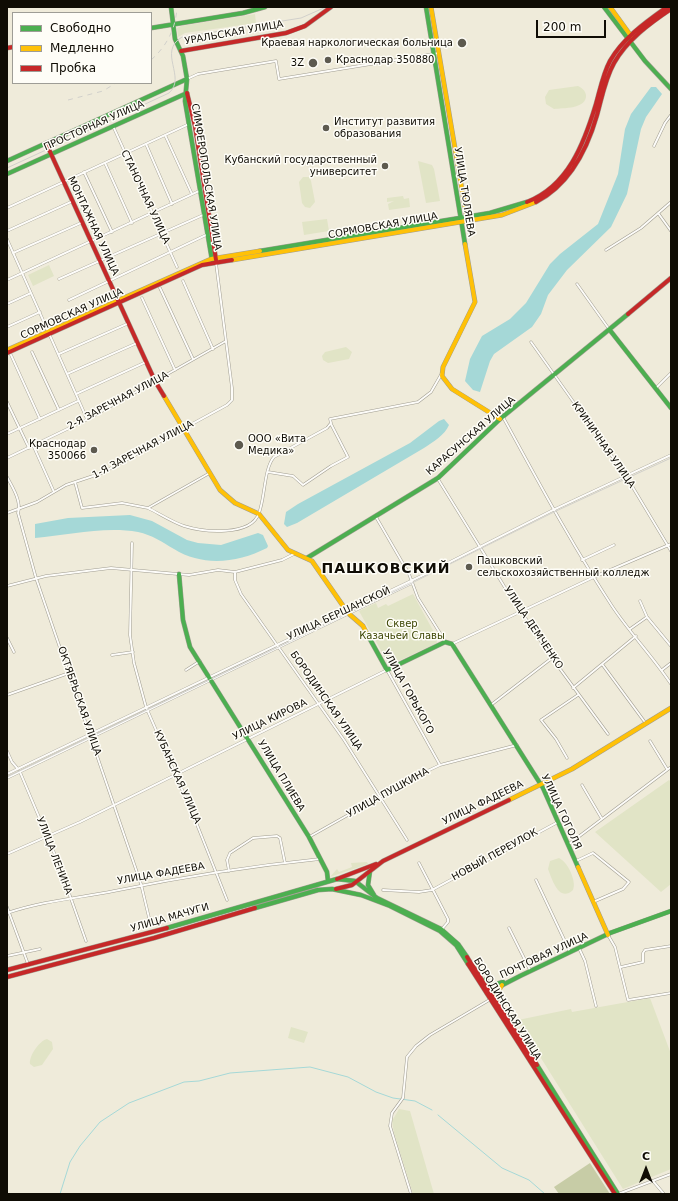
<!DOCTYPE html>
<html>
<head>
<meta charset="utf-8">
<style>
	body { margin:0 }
	#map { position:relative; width:678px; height:1201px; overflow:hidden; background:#efebda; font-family:"DejaVu Sans",sans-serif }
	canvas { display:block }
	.frame { position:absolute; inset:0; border:8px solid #0f0c04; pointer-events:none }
	.legend { position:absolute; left:12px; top:12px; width:140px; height:72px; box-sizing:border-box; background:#fefdf7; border:1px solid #9e9d96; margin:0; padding:5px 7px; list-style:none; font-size:12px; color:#0f0c04 }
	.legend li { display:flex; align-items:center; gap:8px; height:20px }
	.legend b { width:20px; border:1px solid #9e9d96 }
	.north { position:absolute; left:626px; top:1149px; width:40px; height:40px; -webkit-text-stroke:3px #fefdf7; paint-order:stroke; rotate:0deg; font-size:11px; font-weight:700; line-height:16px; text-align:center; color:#0f0c04 }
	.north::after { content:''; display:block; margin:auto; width:14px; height:18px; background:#0f0c04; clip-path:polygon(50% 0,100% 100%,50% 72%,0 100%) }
	.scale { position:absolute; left:536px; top:20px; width:70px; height:18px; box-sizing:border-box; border:2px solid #0f0c04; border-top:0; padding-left:5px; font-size:12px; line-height:14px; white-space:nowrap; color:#0f0c04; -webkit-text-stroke:3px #fefdf7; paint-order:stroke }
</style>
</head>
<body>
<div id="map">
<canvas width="678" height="1201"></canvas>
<div class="frame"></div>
<ul class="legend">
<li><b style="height:5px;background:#4caf50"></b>Свободно</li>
<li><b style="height:5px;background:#ffc107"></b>Медленно</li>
<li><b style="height:5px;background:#c62828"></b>Пробка</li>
</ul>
<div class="north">С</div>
<div class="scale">200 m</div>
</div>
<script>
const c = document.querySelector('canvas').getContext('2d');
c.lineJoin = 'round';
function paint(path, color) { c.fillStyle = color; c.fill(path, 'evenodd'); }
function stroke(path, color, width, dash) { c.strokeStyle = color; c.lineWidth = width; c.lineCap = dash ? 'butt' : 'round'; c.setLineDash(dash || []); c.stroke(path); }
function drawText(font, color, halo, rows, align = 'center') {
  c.font = font + ' "DejaVu Sans",sans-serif'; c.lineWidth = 3; c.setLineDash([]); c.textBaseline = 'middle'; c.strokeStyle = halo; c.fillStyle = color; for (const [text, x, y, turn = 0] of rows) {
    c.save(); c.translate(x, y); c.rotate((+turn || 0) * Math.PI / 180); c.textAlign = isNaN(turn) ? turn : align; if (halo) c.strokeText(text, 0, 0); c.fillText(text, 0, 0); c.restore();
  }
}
paint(new Path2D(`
	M 255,14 L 256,23 L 185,33 L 178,37 L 177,28 L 181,26 Z
	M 578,86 C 582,88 585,90 586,95 C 587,109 563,108 554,109 L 546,104 L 545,97 L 549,90 Z
	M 418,161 L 432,165 L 434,169 L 440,201 L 426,203 Z
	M 303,177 L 309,177 L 311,181 L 315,202 L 310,208 L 305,207 L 302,203 L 299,182 Z
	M 403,196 L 404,199 L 409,198 L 410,207 L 389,210 L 388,204 L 394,201 L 387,202 L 387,198 Z
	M 327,219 L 329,231 L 304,235 L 302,222 Z
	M 49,265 L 54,276 L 33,286 L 28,275 Z
	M 346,347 L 352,352 L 349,359 L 328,363 L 323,360 L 322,356 L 325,352 Z
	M 413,594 L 435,634 L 437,643 L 392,664 L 384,656 L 359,611 L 376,603 L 378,608 L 386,604 L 388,606 Z
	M 669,780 L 671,782 L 671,884 L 661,892 L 595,832 Z
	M 559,858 C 568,862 577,882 573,890 C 559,903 552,879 548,869 L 550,861 Z
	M 367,862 L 368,864 L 330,877 L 337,869 L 339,872 L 352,867 L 351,863 Z
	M 650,998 L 671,1054 L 671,1169 L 623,1189 L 524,1031 L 518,1020 L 571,1009 L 572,1012 Z
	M 291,1027 L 308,1032 L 304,1043 L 288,1038 Z
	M 47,1039 L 52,1042 L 53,1049 L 42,1065 L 34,1067 L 30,1064 C 29,1056 39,1041 47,1039 Z
	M 399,1109 L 410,1111 L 434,1194 L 413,1194 L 394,1133 L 392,1121 Z`), '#e1e4c6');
paint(new Path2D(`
	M 590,1163 L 610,1194 L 559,1194 L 554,1187 Z`), '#c7cca6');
paint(new Path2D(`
	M 651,87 L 656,87 L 662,94 L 646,117 L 641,129 L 627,194 L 611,227 L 567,270 L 548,295 L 541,314 L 532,327 L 494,354 L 490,361 L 480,392 L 473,390 L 465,381 L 470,359 L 482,336 L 510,319 L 526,303 L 550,264 L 560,254 L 598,224 L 618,174 L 625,129 L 631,114 Z
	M 444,419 L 449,425 C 445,435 433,442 424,448 L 297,523 L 287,527 L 284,524 L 286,512 L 298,504 L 410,443 L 439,421 Z
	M 130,515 L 152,521 L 187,540 L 198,543 L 221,545 L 258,533 L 263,535 L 268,546 L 267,548 C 237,563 203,567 174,549 C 162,542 152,535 138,532 C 105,526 68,535 35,538 L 35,524 L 68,518 Z`), '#a5d8d7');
stroke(new Path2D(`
	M 438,1115 L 502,1168 L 529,1180 L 545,1194
	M 60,1194 L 70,1162 L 80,1146 L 100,1122 L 129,1103 L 184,1082 L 199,1081 L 230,1073 L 310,1067 L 348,1077 L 376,1092 L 393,1098 L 415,1101 L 432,1110`), '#a5d8d7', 1);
const street = new Path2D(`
	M 187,79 L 198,74 L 276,61 L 279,79 L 439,53
	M 113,126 L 177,267
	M 165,135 L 192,194
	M 146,144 L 172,204
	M 654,146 L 665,123 L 671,115
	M 105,163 L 132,223
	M 84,172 L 112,232
	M 7,208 L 189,124
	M 658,213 L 671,231
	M 7,231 L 73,201
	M 7,239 L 87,419
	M 606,250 L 641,228 L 671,202
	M 13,253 L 83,222
	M 59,279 L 203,215
	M 7,280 L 199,191
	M 183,281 L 213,349
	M 577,284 L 609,329
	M 160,288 L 193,359
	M 142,298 L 175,370
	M 69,300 L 206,235
	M 7,304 L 31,293
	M 7,327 L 40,312
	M 531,342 L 626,476 L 671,551
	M 32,352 L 59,410
	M 59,354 L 129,323
	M 11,355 L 40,419
	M 67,374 L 137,343
	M 656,388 L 671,373
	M 76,394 L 146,362
	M 7,402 L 29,448
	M 503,417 C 538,481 572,545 612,606 C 630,633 653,657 671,684
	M 7,434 L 78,401
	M 33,445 L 54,492
	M 7,458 L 88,419 L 226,341
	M 268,472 L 293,476 L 303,485 L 331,466 L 348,457 L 331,424
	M 7,477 C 12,486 22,502 18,513 L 36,578 L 141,884 L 151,926
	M 438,479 L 504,586 L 552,658 L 608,734
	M 75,482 L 82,508 L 122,503 L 148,508 L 208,474
	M 148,508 C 160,514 172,522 184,526 C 203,532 251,537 259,513 C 265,498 264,468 274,457 L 327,428 L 331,423 L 330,419 L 418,402 L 431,392 L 442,373
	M 7,513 L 37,502 L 66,485 L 102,473 L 227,405 L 232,400 L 232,388 L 216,263
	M 376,517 L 409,574 L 418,598 L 445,641
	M 132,543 L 130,635 L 134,663 L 146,707 L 194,817 L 227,900
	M 582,560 L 614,545
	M 235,572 L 235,580 L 241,594 L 344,740 L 407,840
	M 7,586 L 46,576 L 111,568 L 189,575 L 218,570 L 235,572 L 282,560 L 294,554
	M 640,601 L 647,617 L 671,646
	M 630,629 L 647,617
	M 7,638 L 14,652
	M 452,644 L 594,577 L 671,544
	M 112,655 L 133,652
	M 602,664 L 644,721
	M 186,670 L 200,661
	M 662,670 L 671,663
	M 573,688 L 636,636
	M 7,695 L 69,673
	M 491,705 L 552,658
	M 650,741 L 667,769
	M 7,751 L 12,762 L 18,769
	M 567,758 L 556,739 L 541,720 L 578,695
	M 20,772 L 58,862 L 86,941
	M 7,774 L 440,567 L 553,510 L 671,455
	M 7,778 L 412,583
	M 582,785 L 602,819
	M 309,837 L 419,775 L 440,765 L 517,745
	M 569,844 L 671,767
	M 7,854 L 80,822 L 387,670 L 440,765
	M 576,861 L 593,853 L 629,882 L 623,889 L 593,902
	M 419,863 L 448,919 L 448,922 L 442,929
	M 229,871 L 227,860 L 230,853 L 253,838 L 277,836 L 280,838 L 285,863
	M 536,880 L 570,952
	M 383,890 L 419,892 L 432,890 L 558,822
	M 7,907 L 28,964
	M 7,913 C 42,901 78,898 114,891 C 182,877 251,866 320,859
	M 509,928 L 530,970
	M 608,935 L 615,947 L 628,1000 L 671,993
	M 579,948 L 585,961 L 596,1006
	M 7,956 L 40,949
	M 621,967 L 643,962 L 643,953 L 645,950 L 671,946
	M 653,1181 L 664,1194
	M 411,1194 L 390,1126 L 392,1113 L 403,1098 L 407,1057 L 416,1046 L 430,1035 L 491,999
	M 618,1194 L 671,1174`);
const fast = new Path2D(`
	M 171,7 L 175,39 L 183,56 L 187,79 L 185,101 L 212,260
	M 426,7 L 465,244
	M 604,7 L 645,61 L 671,89
	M 151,28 L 243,13 L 265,7
	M 7,161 L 187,79
	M 7,174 L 187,93
	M 260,251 L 490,213 L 527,202
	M 609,329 L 671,408
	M 307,558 L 438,478 L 500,419 L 628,314
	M 179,574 L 183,620 L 190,647 L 309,837 L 327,872 L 328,881
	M 366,632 L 387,670 L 445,642 L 452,644 L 543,788 L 578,867
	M 370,871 L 368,885 L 374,895
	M 255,908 L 318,890 L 332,889 L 361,895 L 390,906 L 440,931 L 456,945 L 468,964
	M 167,928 L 337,879 L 355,881 L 377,898 L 441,929 L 458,944 L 467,957
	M 485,980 L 493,985 L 503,982
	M 487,993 L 520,976 L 610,933 L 671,911
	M 537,1065 L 618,1194`);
const slow = new Path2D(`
	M 431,7 L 467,219
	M 610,7 L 631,36
	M 465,244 L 475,302 L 443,367 L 442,376 L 452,389 L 500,419
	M 232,260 L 502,215 L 536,202
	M 7,350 L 211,259 L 260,251
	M 164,396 L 220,490 L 235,503 L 259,514 L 288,550 L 312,561 L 348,613 L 363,626 L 366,632
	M 509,800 L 572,769 L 671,708
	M 578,867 L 608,935
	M 496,1000 L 496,995 L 502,985`);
const jam = new Path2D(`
	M 7,48 L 13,47
	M 181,51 L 286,33 L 305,26 L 331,7
	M 187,93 L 195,126 L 216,260
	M 46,143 L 155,381 L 164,396
	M 527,202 C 568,186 584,144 596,104 C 600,90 603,74 610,61 C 623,38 646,22 667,7
	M 536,202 C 569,185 587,150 597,115 C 602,97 605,79 614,63 C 627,40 650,23 671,9
	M 628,314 L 671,278
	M 7,353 L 202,265 L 232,260
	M 337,879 L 376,864
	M 336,889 L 352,885 L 383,861 L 509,800
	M 467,957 L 537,1065
	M 468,964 L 615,1194
	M 7,970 L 167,928
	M 7,977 L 154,938 L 255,908`);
stroke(street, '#a09d91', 3);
stroke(fast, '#a09d91', 5);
stroke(slow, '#a09d91', 5);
stroke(jam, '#a09d91', 5);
stroke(street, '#fdfcf9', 2);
stroke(fast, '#4caf50', 4);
stroke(slow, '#ffc107', 4);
stroke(jam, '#c62828', 4);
stroke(new Path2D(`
	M 7,168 L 169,93 C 187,77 157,52 182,37 L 301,18 L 326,7
	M 7,777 L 412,583 L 554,512 L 671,458`), '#d1d0cb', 1);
stroke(new Path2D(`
	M 151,60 C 167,46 176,28 177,7
	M 68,100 L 103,91 L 116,83`), '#d1d0cb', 1, [5, 5]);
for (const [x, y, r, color] of [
	[462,43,5,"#5d5a4f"],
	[328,60,4,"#5d5a4f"],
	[313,63,5,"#5d5a4f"],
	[326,128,4,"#5d5a4f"],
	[385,166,4,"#5d5a4f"],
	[239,445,5,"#5d5a4f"],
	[94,450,4,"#5d5a4f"],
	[469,567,4,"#5d5a4f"]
]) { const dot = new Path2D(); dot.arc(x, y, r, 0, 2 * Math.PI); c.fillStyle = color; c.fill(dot); stroke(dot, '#fefdf7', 1.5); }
drawText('10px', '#0f0c04', '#fefdf7', [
	["УРАЛЬСКАЯ УЛИЦА",234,33,-10],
	["ПРОСТОРНАЯ УЛИЦА",94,126,-24],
	["СИМФЕРОПОЛЬСКАЯ УЛИЦА",206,177,81],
	["УЛИЦА ТЮЛЯЕВА",464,192,81],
	["СТАНОЧНАЯ УЛИЦА",145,197,65],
	["МОНТАЖНАЯ УЛИЦА",93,226,65],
	["СОРМОВСКАЯ УЛИЦА",383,226,-10],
	["СОРМОВСКАЯ УЛИЦА",72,314,-24],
	["2-Я ЗАРЕЧНАЯ УЛИЦА",118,401,-28],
	["КАРАСУНСКАЯ УЛИЦА",471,436,-41],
	["КРИНИЧНАЯ УЛИЦА",603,445,55],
	["1-Я ЗАРЕЧНАЯ УЛИЦА",143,450,-28],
	["УЛИЦА БЕРШАНСКОЙ",339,614,-25],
	["УЛИЦА ДЕМЧЕНКО",533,628,56],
	["УЛИЦА ГОРЬКОГО",408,692,61],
	["ОКТЯБРЬСКАЯ УЛИЦА",79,701,71],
	["БОРОДИНСКАЯ УЛИЦА",326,701,55],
	["УЛИЦА КИРОВА",270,720,-26],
	["УЛИЦА ПЛИЕВА",281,776,59],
	["КУБАНСКАЯ УЛИЦА",177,777,66],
	["УЛИЦА ПУШКИНА",388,793,-29],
	["УЛИЦА ФАДЕЕВА",483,803,-26],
	["УЛИЦА ГОГОЛЯ",561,812,65],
	["НОВЫЙ ПЕРЕУЛОК",495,855,-29],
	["УЛИЦА ЛЕНИНА",54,856,69],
	["УЛИЦА ФАДЕЕВА",161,874,-10],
	["УЛИЦА МАЧУГИ",170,918,-16],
	["ПОЧТОВАЯ УЛИЦА",544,956,-25],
	["БОРОДИНСКАЯ УЛИЦА",507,1009,58]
]);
drawText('10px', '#0f0c04', '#fefdf7', [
	["Краевая наркологическая больница",453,43],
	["Краснодар 350880",336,60,"left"],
	["3Z",304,63],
	["Институт развития",334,122,"left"],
	["образования",334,134,"left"],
	["Кубанский государственный",377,160],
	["университет",377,172],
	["ООО «Вита",248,439,"left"],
	["Медика»",248,451,"left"],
	["Краснодар",86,444],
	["350066",86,456],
	["Пашковский",477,561,"left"],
	["сельскохозяйственный колледж",477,573,"left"]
], 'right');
drawText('10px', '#3c4503', '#fefdf7', [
	["Сквер",402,624],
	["Казачьей Славы",402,636]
]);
c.letterSpacing = '1px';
drawText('bold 14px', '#0f0c04', '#fefdf7', [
	["ПАШКОВСКИЙ",386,569]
]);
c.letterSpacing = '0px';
</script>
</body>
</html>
